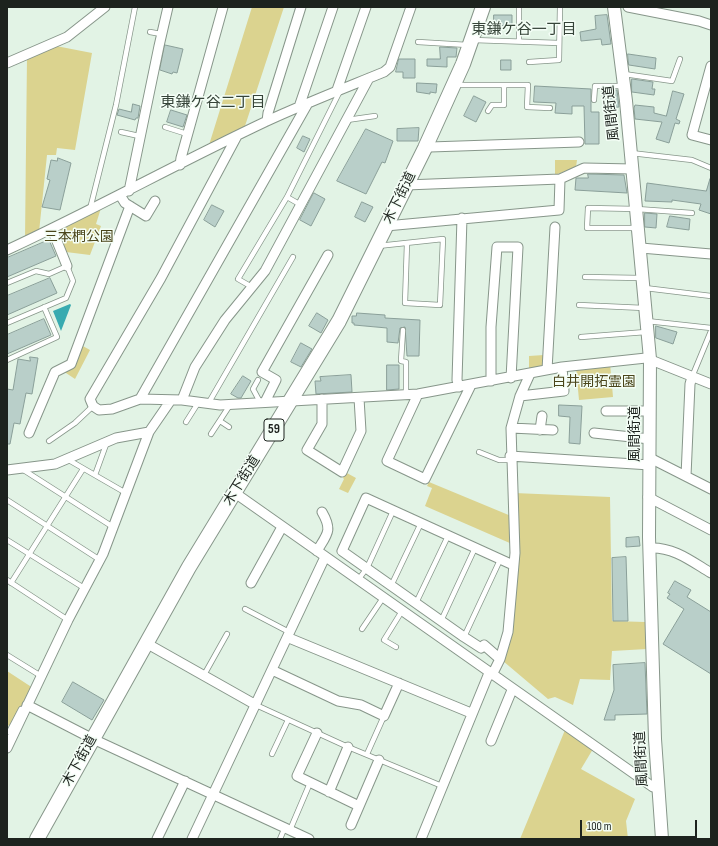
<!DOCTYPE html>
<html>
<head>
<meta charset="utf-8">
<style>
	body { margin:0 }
	#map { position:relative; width:718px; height:846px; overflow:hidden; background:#e2f3e5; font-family:"Sofia Sans Condensed",sans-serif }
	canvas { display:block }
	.frame { position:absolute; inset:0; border:8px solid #1d231e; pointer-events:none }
	.scale { position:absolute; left:580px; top:820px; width:117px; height:18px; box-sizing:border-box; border:2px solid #1d231e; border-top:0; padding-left:5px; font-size:12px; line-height:14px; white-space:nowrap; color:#1d231e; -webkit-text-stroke:3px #f4fef6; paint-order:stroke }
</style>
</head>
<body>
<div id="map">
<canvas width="718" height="846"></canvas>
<div class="frame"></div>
<div class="scale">100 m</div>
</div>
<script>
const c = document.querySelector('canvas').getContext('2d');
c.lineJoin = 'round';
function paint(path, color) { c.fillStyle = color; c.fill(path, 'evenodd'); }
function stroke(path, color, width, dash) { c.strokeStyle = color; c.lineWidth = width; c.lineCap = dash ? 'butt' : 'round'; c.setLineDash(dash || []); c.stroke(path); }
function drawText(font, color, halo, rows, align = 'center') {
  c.font = font + ' "Sofia Sans Condensed","Noto Sans JP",sans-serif'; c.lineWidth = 3; c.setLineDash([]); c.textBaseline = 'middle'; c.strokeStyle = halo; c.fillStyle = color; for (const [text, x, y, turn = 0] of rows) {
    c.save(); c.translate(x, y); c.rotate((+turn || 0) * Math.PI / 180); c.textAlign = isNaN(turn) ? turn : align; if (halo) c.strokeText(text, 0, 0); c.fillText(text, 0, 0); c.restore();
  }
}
paint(new Path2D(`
	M 252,7 L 284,7 L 244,129 L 209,145 Z
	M 56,46 L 92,53 L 75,150 L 57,148 L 56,155 L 47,155 L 39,232 L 25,239 L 27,57 Z
	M 555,160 L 577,160 L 576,167 L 555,175 Z
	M 101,208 L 96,224 L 101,226 L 90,255 L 66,252 L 58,233 L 59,230 Z
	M 81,345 L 90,350 L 75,379 L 63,371 L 70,367 L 71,369 L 74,368 L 73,366 Z
	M 544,355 L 544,366 L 529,369 L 529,356 Z
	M 610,363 L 613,397 L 579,400 L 576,368 Z
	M 345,472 L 356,478 L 348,493 L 339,489 L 344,479 L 343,478 Z
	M 429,482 L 511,516 L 512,544 L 425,506 L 432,488 L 427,486 Z
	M 514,493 L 610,497 L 612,621 L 645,622 L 647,649 L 612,651 L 610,680 L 580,679 L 573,705 L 555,697 L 548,699 L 503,661 L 510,632 Z
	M 7,671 L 33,688 L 24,707 L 20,706 L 10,725 L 7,726 Z
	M 565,730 L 593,749 L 581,769 L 635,799 L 626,821 L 628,839 L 520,839 Z`), '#dbd38f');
paint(new Path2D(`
	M 70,304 L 71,305 L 61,331 L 53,311 Z`), '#38aab0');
const building = new Path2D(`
	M 494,15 L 512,15 L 512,25 L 494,26 Z
	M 607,15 L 611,44 L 602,45 L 601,39 L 581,41 L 580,32 L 596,29 L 595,16 Z
	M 165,45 L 183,49 L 177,73 L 173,72 L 172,74 L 160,70 Z
	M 440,47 L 457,48 L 456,57 L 447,57 L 447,67 L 427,66 L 427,59 L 440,59 Z
	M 628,54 L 656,58 L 655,69 L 629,65 Z
	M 399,59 L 415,59 L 415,78 L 403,78 L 403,72 L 396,72 Z
	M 501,60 L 511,60 L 511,70 L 501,70 Z
	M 632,79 L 653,82 L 652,89 L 655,89 L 654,95 L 632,92 Z
	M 417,83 L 437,84 L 436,93 L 430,92 L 430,94 L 417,92 Z
	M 535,86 L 591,89 L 591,112 L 599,112 L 599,144 L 585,144 L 584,106 L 572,106 L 572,114 L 555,113 L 556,103 L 534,102 Z
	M 602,90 L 617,90 L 619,107 L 604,108 Z
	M 673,91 L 684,94 L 676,119 L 680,121 L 679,124 L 675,123 L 669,143 L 656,139 L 662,122 L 635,119 L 634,108 L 635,105 L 654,107 L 654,113 L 666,116 Z
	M 474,96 L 486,102 L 476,122 L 464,116 Z
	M 133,104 L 140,106 L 138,118 L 136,118 L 135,120 L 117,115 L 119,109 L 131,112 Z
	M 171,110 L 187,115 L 183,127 L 167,122 Z
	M 419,128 L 418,141 L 397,141 L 397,129 Z
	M 366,129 L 393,141 L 385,163 L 382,162 L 366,194 L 337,181 Z
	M 303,136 L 310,139 L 304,152 L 297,148 Z
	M 58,158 L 71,163 L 60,210 L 42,207 L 50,180 L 47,179 L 51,160 L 57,161 Z
	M 588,174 L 624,175 L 627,193 L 575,190 L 576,178 L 588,178 Z
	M 710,179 L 711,214 L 699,210 L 701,204 L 672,200 L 672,202 L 645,201 L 647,183 L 706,191 Z
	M 314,193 L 325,199 L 311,226 L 300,220 Z
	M 362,202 L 373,207 L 365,222 L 355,217 Z
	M 212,205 L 224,211 L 215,227 L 204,220 Z
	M 645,213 L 657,214 L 656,228 L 645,227 Z
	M 670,216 L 690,219 L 689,230 L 667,227 Z
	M 49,240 L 56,256 L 7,277 L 7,258 Z
	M 50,278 L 57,293 L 7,315 L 7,296 Z
	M 317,313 L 328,320 L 321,333 L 309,326 Z
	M 357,313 L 385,315 L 385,318 L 420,320 L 419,356 L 407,356 L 405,327 L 400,328 L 398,343 L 387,342 L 387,328 L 354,325 L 354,323 L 352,323 L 352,316 L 356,316 Z
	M 44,319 L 51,335 L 7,354 L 7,335 Z
	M 656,326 L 677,332 L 673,344 L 656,338 Z
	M 301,343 L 312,349 L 301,367 L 291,362 Z
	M 30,357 L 38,358 L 32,394 L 26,393 L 20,424 L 14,423 L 10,444 L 7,444 L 7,389 L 13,390 L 18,359 L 30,361 Z
	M 387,365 L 399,365 L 399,389 L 387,390 Z
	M 351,375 L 352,392 L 316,394 L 315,381 L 321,381 L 320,377 Z
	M 243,376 L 251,381 L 241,398 L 238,398 L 231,394 Z
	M 559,405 L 582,406 L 580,444 L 569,443 L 570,417 L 559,416 Z
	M 639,537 L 640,546 L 626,547 L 626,538 Z
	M 626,557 L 628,621 L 613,621 L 612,558 Z
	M 675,581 L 691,590 L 687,597 L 711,612 L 711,674 L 663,644 L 684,609 L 667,598 L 670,594 L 668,593 Z
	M 645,663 L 647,714 L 615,715 L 615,720 L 604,720 L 614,690 L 613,665 Z
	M 73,682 L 104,700 L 92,720 L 62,702 Z`);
paint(building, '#b9cfc9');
stroke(building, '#8a9f99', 1);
const lane = new Path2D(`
	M 150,32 L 161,34
	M 473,40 L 559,43
	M 519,41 L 519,7
	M 418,42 L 468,45
	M 529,62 L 559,60 L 560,7
	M 624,74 L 672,81 L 680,59
	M 456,83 L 461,85 L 528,85 L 527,107 L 550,108
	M 594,100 L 595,86 L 624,86
	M 488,111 L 492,105 L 504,105 L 504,85
	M 347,120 L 375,116
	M 165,127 L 187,134
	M 121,132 L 139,136
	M 631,153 L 692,160 L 711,168
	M 287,197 L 301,205
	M 90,209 L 116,105 L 135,7
	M 637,228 L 587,228 L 588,208 L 637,209 L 692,213
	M 378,246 L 443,239 L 440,305 L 405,303 L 407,243
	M 585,277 L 641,278
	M 7,283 L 36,271 L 49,274 L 67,266 L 73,281 L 66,298 L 7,323
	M 252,287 L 238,279 L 287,197 L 340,91
	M 645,288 L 711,296
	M 579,305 L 644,308
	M 647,321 L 711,328
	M 403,330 L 401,361 L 406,362 L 406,395
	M 581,337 L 646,332
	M 7,360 L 57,337 L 44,307
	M 692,377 L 711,331
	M 258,380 L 253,389 L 260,402
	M 208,404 L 293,257
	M 220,421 L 229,427
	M 186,422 L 198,403
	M 211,434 L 230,405
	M 49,441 L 75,423 L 93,406
	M 479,452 L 499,460 L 511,460
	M 67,459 L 126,493
	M 22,469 L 113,527
	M 95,475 L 107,442
	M 7,500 L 100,560
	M 7,540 L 84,588
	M 7,580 L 68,620
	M 358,580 L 367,568 L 393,511
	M 11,583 L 83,469
	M 391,586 L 421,523
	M 416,603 L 448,536
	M 245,609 L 291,633
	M 441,621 L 475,548
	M 362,629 L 383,598
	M 464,637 L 500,560
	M 396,647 L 384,640 L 402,611
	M 7,655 L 41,676
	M 204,675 L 227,634
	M 256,705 L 348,747 L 442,786
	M 9,732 L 21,709
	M 272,754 L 288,720
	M 367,754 L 384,716
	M 290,830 L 310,783
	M 280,839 L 285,827`);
const street = new Path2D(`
	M 628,7 L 699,21 L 711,25
	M 7,63 L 67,37 L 105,7
	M 711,66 L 692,135 L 711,140
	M 337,90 L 366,7
	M 299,107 L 333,7
	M 267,121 L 268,113 L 301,7
	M 237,136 L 161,278 L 90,399 L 93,406 L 99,410 L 112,409 L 140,399 L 182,400 L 220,405 L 418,394 L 562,367 L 646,358 L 711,384
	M 426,144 L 430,147 L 579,142
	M 180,165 L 181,158 L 223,7
	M 406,185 L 560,179 L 584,168 L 633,169
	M 129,191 L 159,46 L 168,7
	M 120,195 L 125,203 L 146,216 L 155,201
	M 386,226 L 559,210 L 560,179
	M 52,229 L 67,266
	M 641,248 L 711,254
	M 7,250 C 95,209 180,162 267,121 C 306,103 345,88 384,72 L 390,67 L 411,7
	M 547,370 L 555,227
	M 491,381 L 491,327 L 497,247 L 518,247 L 511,378
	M 459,387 L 457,380 L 462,218
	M 418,394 L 387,461 L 425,479 L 471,385
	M 520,396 L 564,391 L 562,367
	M 140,399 L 308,103
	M 322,399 L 322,424 L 307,450 L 342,472 L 361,431 L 359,398
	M 182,400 L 195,367 L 225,320 L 265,271 L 369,78
	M 265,402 L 276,380 L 262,372 L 328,255
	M 606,411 L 650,411
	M 511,428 L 553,430
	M 540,430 L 542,416
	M 29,433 L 55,372 L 71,364 L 130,206
	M 594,433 L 650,439
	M 510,456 L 650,465
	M 650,458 L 711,489
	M 7,470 L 55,464 L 116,438 L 149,432
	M 686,476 L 690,384 L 692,377
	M 235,493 L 653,787 L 658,787
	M 648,497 L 711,530
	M 650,548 C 674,547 691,561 711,573
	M 317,551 C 327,534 333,531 322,512
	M 251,583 L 282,527
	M 289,638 L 471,713
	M 146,643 L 256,705
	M 500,659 L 484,645 L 481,648 L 464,637 L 342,551 L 366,498 L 513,565
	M 272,670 L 338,701 L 361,705 L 384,716 L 399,683
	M 492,675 L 500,659 L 508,632 L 515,553 L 511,428 L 520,396 L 530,374
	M 27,705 L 93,739 L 309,839
	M 317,733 L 297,776 L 359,806
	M 491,741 L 512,690
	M 7,748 L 68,620 L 103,554 L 149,432 L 171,400
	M 329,792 L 348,747
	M 351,825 L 379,760
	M 157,839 L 185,781
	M 192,839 L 325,557
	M 421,839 L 489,673`);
const secondary = new Path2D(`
	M 614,7 L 626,101 L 650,359 L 649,537 L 655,739 L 662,839`);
const primary = new Path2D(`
	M 37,839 L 189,567 L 339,321 L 425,148 L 463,64 L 483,7`);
stroke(lane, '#87968a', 6);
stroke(street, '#87968a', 11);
stroke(secondary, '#87968a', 14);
stroke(primary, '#87968a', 16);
stroke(lane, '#fff', 4.5);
stroke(street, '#fff', 9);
stroke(secondary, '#fff', 12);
stroke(primary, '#fff', 14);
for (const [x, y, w] of [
	[274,430,20]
]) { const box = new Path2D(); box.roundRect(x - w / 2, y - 11, w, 22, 3); c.fillStyle = '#f4fef6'; c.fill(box); stroke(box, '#1d231e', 1); }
drawText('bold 13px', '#1d231e', null, [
	["59",274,430]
]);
drawText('14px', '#1d231e', '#f4fef6', [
	["風間街道",612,113,-96],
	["木下街道",400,198,-64],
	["風間街道",635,434,-90],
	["木下街道",242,481,-58],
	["風間街道",642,759,-93],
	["木下街道",80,761,-61]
]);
drawText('14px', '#4a451a', '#f4fef6', [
	["三本椚公園",79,237],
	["白井開拓霊園",594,382]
]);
drawText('15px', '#364439', '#f4fef6', [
	["東鎌ケ谷一丁目",524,30],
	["東鎌ケ谷二丁目",213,103]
]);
</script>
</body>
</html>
